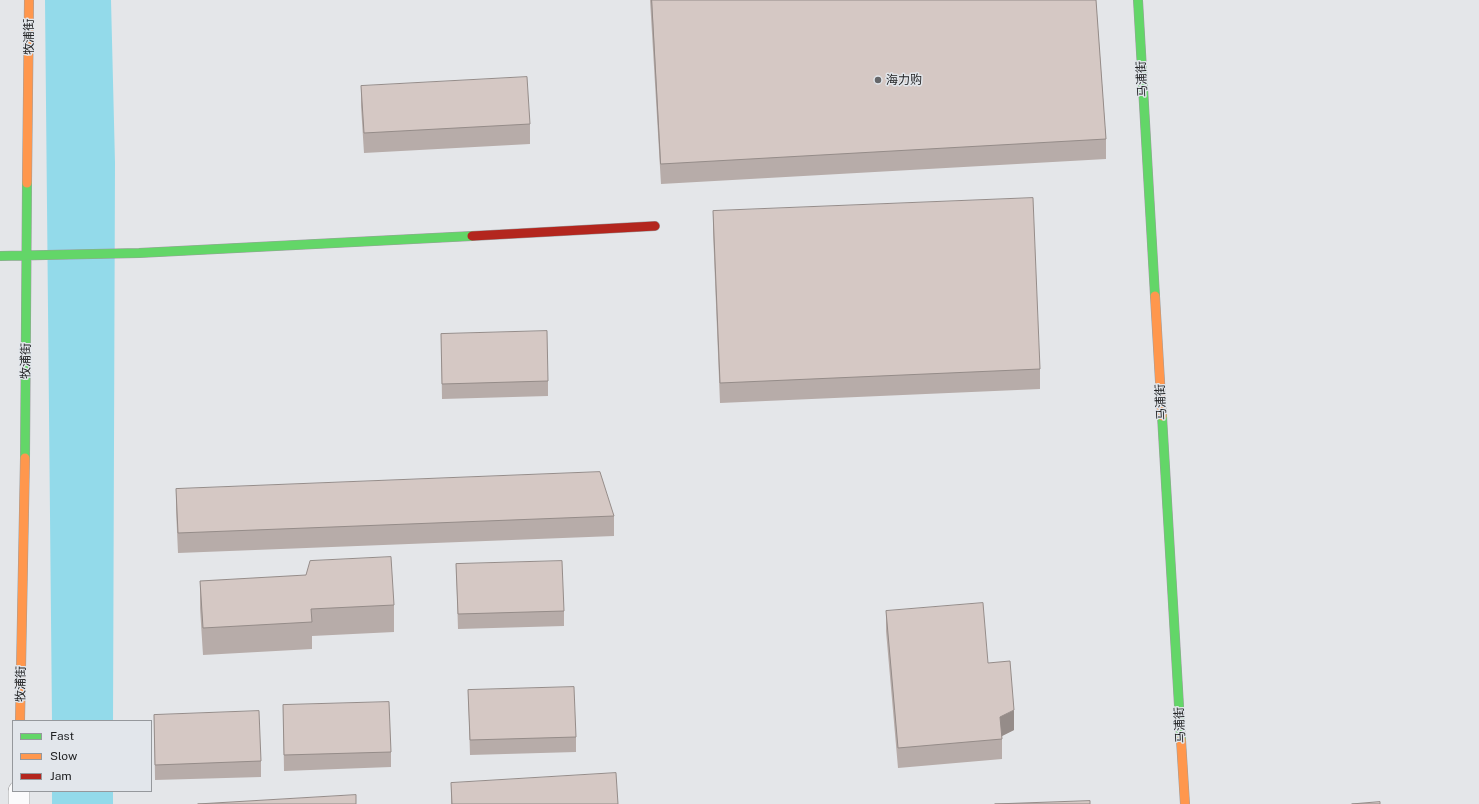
<!DOCTYPE html>
<html>
<head>
<meta charset="utf-8">
<style>
	body { margin:0 }
	#map { position:relative; width:1479px; height:804px; overflow:hidden; background:#e4e6e9; font-family:"Public Sans",sans-serif }
	canvas { display:block }
	.legend { position:absolute; left:12px; top:720px; width:140px; height:72px; box-sizing:border-box; background:#e2e6eb; border:1px solid #95989c; margin:0; padding:5px 7px; list-style:none; font-size:12px; color:#222325 }
	.legend li { display:flex; align-items:center; gap:8px; height:20px }
	.legend b { width:20px; border:1px solid #95989c }
</style>
</head>
<body>
<div id="map">
<canvas width="1479" height="804"></canvas>
<ul class="legend">
<li><b style="height:5px;background:#63d668"></b>Fast</li>
<li><b style="height:5px;background:#ff974d"></b>Slow</li>
<li><b style="height:5px;background:#b3261e"></b>Jam</li>
</ul>
</div>
<script>
const c = document.querySelector('canvas').getContext('2d');
c.lineJoin = 'round';
function paint(path, color) { c.fillStyle = color; c.fill(path, 'evenodd'); }
function stroke(path, color, width, dash) { c.strokeStyle = color; c.lineWidth = width; c.lineCap = dash ? 'butt' : 'round'; c.setLineDash(dash || []); c.stroke(path); }
function drawText(font, color, halo, rows, align = 'center') {
  c.font = font + ' "Public Sans","Noto Sans SC",sans-serif'; c.lineWidth = 3; c.setLineDash([]); c.textBaseline = 'middle'; c.strokeStyle = halo; c.fillStyle = color; for (const [text, x, y, turn = 0] of rows) {
    c.save(); c.translate(x, y); c.rotate((+turn || 0) * Math.PI / 180); c.textAlign = isNaN(turn) ? turn : align; if (halo) c.strokeText(text, 0, 0); c.fillText(text, 0, 0); c.restore();
  }
}
paint(new Path2D(`
	M 45,0 L 111,0 L 115,163 L 113,721 L 52,721 Z
	M 52,791 L 113,791 L 113,804 L 52,804 Z`), '#93daea');
const street = new Path2D(`
	M 19,804 L 19,791`);
const fast = new Path2D(`
	M 1138,0 L 1155,296
	M 0,256 L 139,253 L 472,236
	M 1162,416 L 1181,740
	M 25,458 L 27,183`);
const slow = new Path2D(`
	M 27,183 L 29,0
	M 1155,296 L 1162,416
	M 20,721 L 25,458
	M 1181,740 L 1185,804`);
const jam = new Path2D(`
	M 472,236 L 655,226`);
stroke(street, '#9b9c9e', 22);
stroke(fast, '#9b9c9e', 10);
stroke(slow, '#9b9c9e', 10);
stroke(jam, '#9b9c9e', 10);
stroke(street, '#fbfbfc', 21);
stroke(fast, '#63d668', 9);
stroke(slow, '#ff974d', 9);
stroke(jam, '#b3261e', 9);
paint(new Path2D(`
	M 650,0 L 1096,0 L 1106,139 L 1106,159 L 661,184 Z
	M 361,86 L 530,124 L 530,144 L 364,153 L 361,106 Z
	M 713,211 L 1040,369 L 1040,389 L 720,403 L 713,231 Z
	M 441,334 L 548,381 L 548,396 L 442,399 Z
	M 176,489 L 614,516 L 614,536 L 178,553 L 176,509 Z
	M 456,564 L 564,611 L 564,626 L 458,629 Z
	M 200,581 L 394,605 L 394,632 L 312,636 L 312,649 L 203,655 L 200,608 Z
	M 886,611 L 988,663 L 1014,730 L 1002,736 L 1002,759 L 898,768 L 886,631 Z
	M 468,690 L 576,737 L 576,752 L 470,755 Z
	M 283,705 L 391,752 L 391,767 L 284,771 Z
	M 154,715 L 261,761 L 261,777 L 155,780 Z
	M 451,783 L 618,804 L 451,804 Z`), '#b7aca9');
paint(new Path2D(`
	M 1014,710 L 1014,730 L 1000,737 L 1000,717 Z`), '#958c89');
const building = new Path2D(`
	M 652,0 L 1096,0 L 1106,139 L 661,164 Z
	M 527,77 L 530,124 L 364,133 L 361,86 Z
	M 1033,198 L 1040,369 L 720,383 L 713,211 Z
	M 547,331 L 548,381 L 442,384 L 441,334 Z
	M 600,472 L 614,516 L 178,533 L 176,489 Z
	M 391,557 L 394,605 L 311,609 L 312,622 L 203,628 L 200,581 L 306,575 L 310,561 Z
	M 562,561 L 564,611 L 458,614 L 456,564 Z
	M 983,603 L 988,663 L 1010,661 L 1014,710 L 1000,717 L 1002,739 L 898,748 L 886,611 Z
	M 574,687 L 576,737 L 470,740 L 468,690 Z
	M 389,702 L 391,752 L 284,755 L 283,705 Z
	M 259,711 L 261,761 L 155,765 L 154,715 Z
	M 616,773 L 618,804 L 452,804 L 451,783 Z
	M 356,795 L 356,804 L 198,804 Z
	M 1090,801 L 1090,804 L 995,804 Z
	M 1380,802 L 1380,804 L 1352,804 Z`);
paint(building, '#d5c8c4');
stroke(building, '#958c89', 1);
for (const [x, y, r, color] of [
	[878,80,4,"#66676a"]
]) { const dot = new Path2D(); dot.arc(x, y, r, 0, 2 * Math.PI); c.fillStyle = color; c.fill(dot); stroke(dot, '#e2e6eb', 1.5); }
drawText('12px', '#222325', '#e2e6eb', [
	["牧浦街",29,37,-90],
	["马浦街",1142,79,-93],
	["牧浦街",26,361,-89],
	["马浦街",1161,402,-93],
	["牧浦街",21,684,-89],
	["马浦街",1180,725,-93]
]);
drawText('12px', '#222325', '#e2e6eb', [
	["海力购",886,80]
], 'left');
</script>
</body>
</html>
